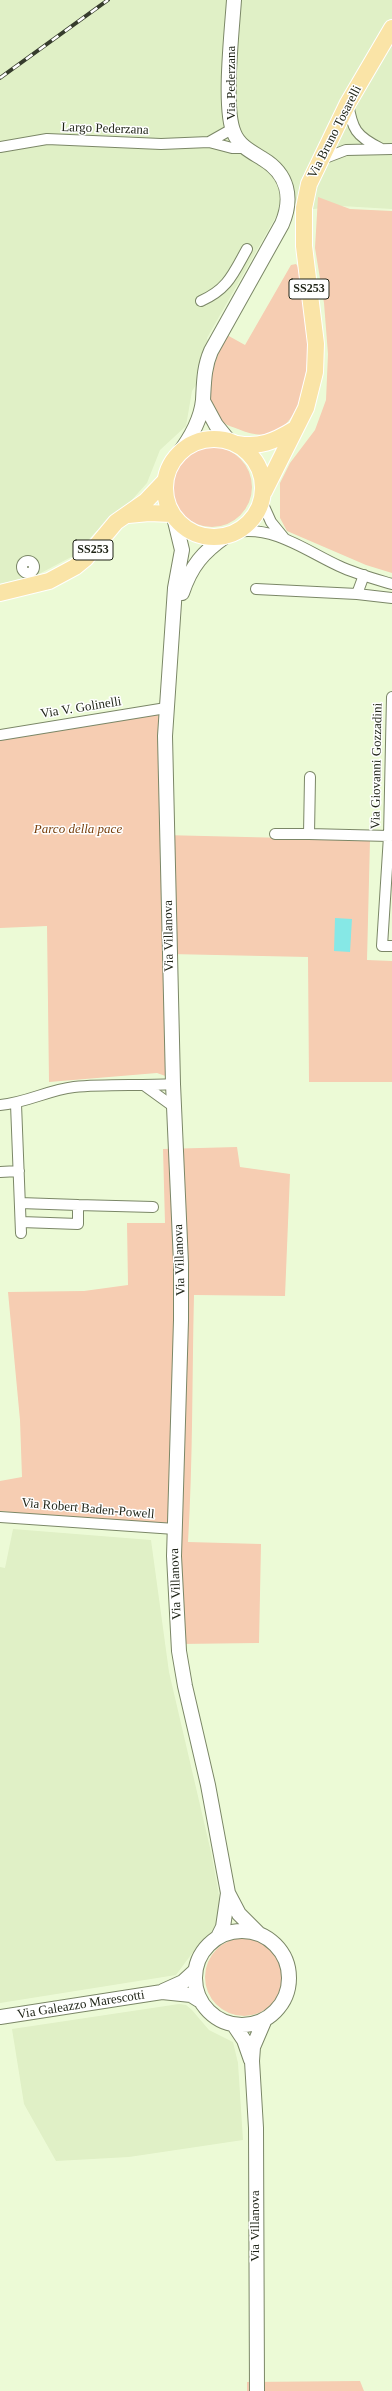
<!DOCTYPE html>
<html>
<head>
<meta charset="utf-8">
<style>
	body { margin:0 }
	canvas { display:block; background:#ecfad6 }
</style>
</head>
<body>
<canvas width="392" height="2391"></canvas>
<script>
const c = document.querySelector('canvas').getContext('2d');
c.lineJoin = 'round';
function paint(path, color) { c.fillStyle = color; c.fill(path, 'evenodd'); }
function stroke(path, color, width, dash) { c.strokeStyle = color; c.lineWidth = width; c.lineCap = dash ? 'butt' : 'round'; c.setLineDash(dash || []); c.stroke(path); }
function drawText(font, color, halo, rows, align = 'center') {
  c.font = font + ' "Times New Roman",serif'; c.lineWidth = 3; c.setLineDash([]); c.textBaseline = 'middle'; c.strokeStyle = halo; c.fillStyle = color; for (const [text, x, y, turn = 0] of rows) {
    c.save(); c.translate(x, y); c.rotate((+turn || 0) * Math.PI / 180); c.textAlign = isNaN(turn) ? turn : align; if (halo) c.strokeText(text, 0, 0); c.fillText(text, 0, 0); c.restore();
  }
}
paint(new Path2D(`
	M 0,0 L 392,0 L 392,209 L 341,206 L 278,213 L 207,338 L 208,342 L 199,368 L 196,385 L 192,391 L 186,426 L 160,450 L 147,483 L 130,502 L 112,515 L 73,556 L 39,574 L 0,584 Z
	M 13,1529 L 151,1540 L 169,1672 L 211,1852 L 222,1911 L 218,1930 L 199,1944 L 176,1975 L 0,2003 L 0,1567 L 5,1568 Z
	M 179,2004 L 186,2005 L 192,2010 L 209,2030 L 233,2042 L 238,2063 L 243,2140 L 129,2157 L 56,2161 L 24,2104 L 12,2029 Z`), '#e0f0c6');
paint(new Path2D(`
	M 318,197 L 350,209 L 392,211 L 392,573 L 366,565 L 287,531 L 280,518 L 280,483 L 290,463 L 315,430 L 326,400 L 328,354 L 324,303 L 315,248 Z
	M 296,264 C 303,272 304,308 306,321 C 312,363 304,459 238,429 C 234,427 228,426 224,423 C 197,402 215,359 227,335 L 245,345 L 291,265 Z
	M172 487a40 40 0 1 1 80 0a40 40 0 1 1-80 0Z
	M 165,710 L 163,835 L 370,840 L 367,960 L 392,961 L 392,1082 L 309,1082 L 308,957 L 170,954 L 171,1078 L 157,1073 L 49,1082 L 47,926 L 0,928 L 0,731 Z
	M 237,1147 L 240,1167 L 290,1174 L 285,1296 L 194,1295 C 192,1378 193,1460 188,1542 L 261,1544 L 259,1643 L 179,1644 L 172,1530 L 0,1511 L 0,1481 L 22,1477 L 20,1420 L 8,1292 L 84,1291 L 128,1285 L 127,1223 L 165,1223 L 163,1149 Z
	M205 1977a39 39 0 1 1 78 0a39 39 0 1 1-78 0Z
	M 360,2381 L 364,2391 L 247,2391 L 247,2382 Z`), '#f6cdb2');
paint(new Path2D(`
	M 335,918 L 352,919 L 350,952 L 334,951 Z`), '#86e8e6');
const street = new Path2D(`
	M 348,103 C 352,129 356,136 380,148
	M 209,142 L 232,129
	M 0,147 L 47,139 L 161,144 L 209,142 L 232,148 L 246,148
	M 320,160 L 346,150 L 392,149
	M 201,301 C 228,289 233,274 247,249
	M 262,502 L 271,522 L 284,538
	M 237,532 C 275,526 306,551 339,566 C 356,574 375,579 392,584
	M22 567a6 6 0 1 1 12 0a6 6 0 1 1-12 0Z
	M 364,575 L 357,594 L 392,598
	M 256,589 L 357,594
	M 392,697 L 389,836 L 382,946 L 392,946
	M 0,735 L 166,708
	M 310,777 L 309,834 L 389,836
	M 275,834 L 309,834
	M 145,1086 L 174,1107
	M 16,1104 L 21,1233
	M 0,1105 C 26,1103 48,1090 74,1087 C 107,1084 140,1086 173,1084
	M 0,1172 L 19,1171
	M 20,1203 L 78,1205 L 78,1224 L 21,1222
	M 78,1205 L 153,1207
	M 0,1517 L 175,1529`);
const secondary = new Path2D(`
	M 203,401 L 216,425 L 229,441
	M 177,456 C 190,439 201,421 203,400 C 204,382 204,367 211,351 L 282,224 C 293,198 288,174 263,159 C 252,152 239,146 234,133 C 223,109 232,30 234,0
	M 174,517 L 182,550 L 175,588 L 165,736 L 173,1084 L 181,1263 L 181,1320 L 174,1556 L 179,1651 L 185,1686 L 208,1785 L 228,1893 L 223,1927 L 218,1937
	M 182,593 C 191,566 203,552 226,536
	M 228,1893 L 239,1914 L 259,1934
	M195 1978a47 47 0 1 1 94 0a47 47 0 1 1-94 0Z
	M 163,1991 L 183,1982 L 195,1971
	M 0,2017 L 162,1992 L 191,1995 L 199,2000
	M 234,2025 L 244,2040 L 251,2060
	M 257,2391 L 256,2128 L 252,2061 L 253,2047 L 265,2019`);
const primary = new Path2D(`
	M165 488a49 49 0 1 1 98 0a49 49 0 1 1-98 0Z
	M 238,444 C 259,448 275,441 293,430
	M 264,492 L 306,408 L 315,372 L 316,344 L 304,246 L 304,208 L 309,184 L 348,103 L 392,28
	M 128,515 L 149,513 L 172,514
	M 0,593 L 49,581 L 75,567 L 86,558 L 116,522 L 146,501 L 165,481`);
stroke(street, '#7b8767', 12);
stroke(secondary, '#7b8767', 16);
stroke(primary, '#fff', 18);
stroke(street, '#fff', 10);
stroke(secondary, '#fff', 14);
stroke(primary, '#fae4a7', 16);
const rail = new Path2D(`
	M 0,78 L 108,0`);
stroke(rail, '#363c2d', 4);
stroke(rail, '#fff', 2.5, [8]);
for (const [x, y, w] of [
	[309,289,40],
	[93,550,40]
]) { const box = new Path2D(); box.roundRect(x - w / 2, y - 10, w, 20, 3); c.fillStyle = '#fff'; c.fill(box); stroke(box, '#1e2316', 1); }
drawText('bold 12px', '#1e2316', null, [
	["SS253",309,289],
	["SS253",93,550]
]);
drawText('13px', '#1e2316', '#fff', [
	["Via Pederzana",232,83,-90],
	["Largo Pederzana",105,129,2],
	["Via Bruno Tosarelli",335,132,-63],
	["Via V. Golinelli",81,708,-9],
	["Via Giovanni Gozzadini",377,766,-89],
	["Via Villanova",169,936,-91],
	["Via Villanova",180,1260,-92],
	["Via Robert Baden-Powell",88,1509,5],
	["Via Villanova",176,1584,-92],
	["Via Galeazzo Marescotti",81,2005,-9],
	["Via Villanova",256,2226,-90]
]);
drawText('italic 13px', '#783f0c', '#fff', [
	["Parco della pace",78,830]
]);
</script>
</body>
</html>
